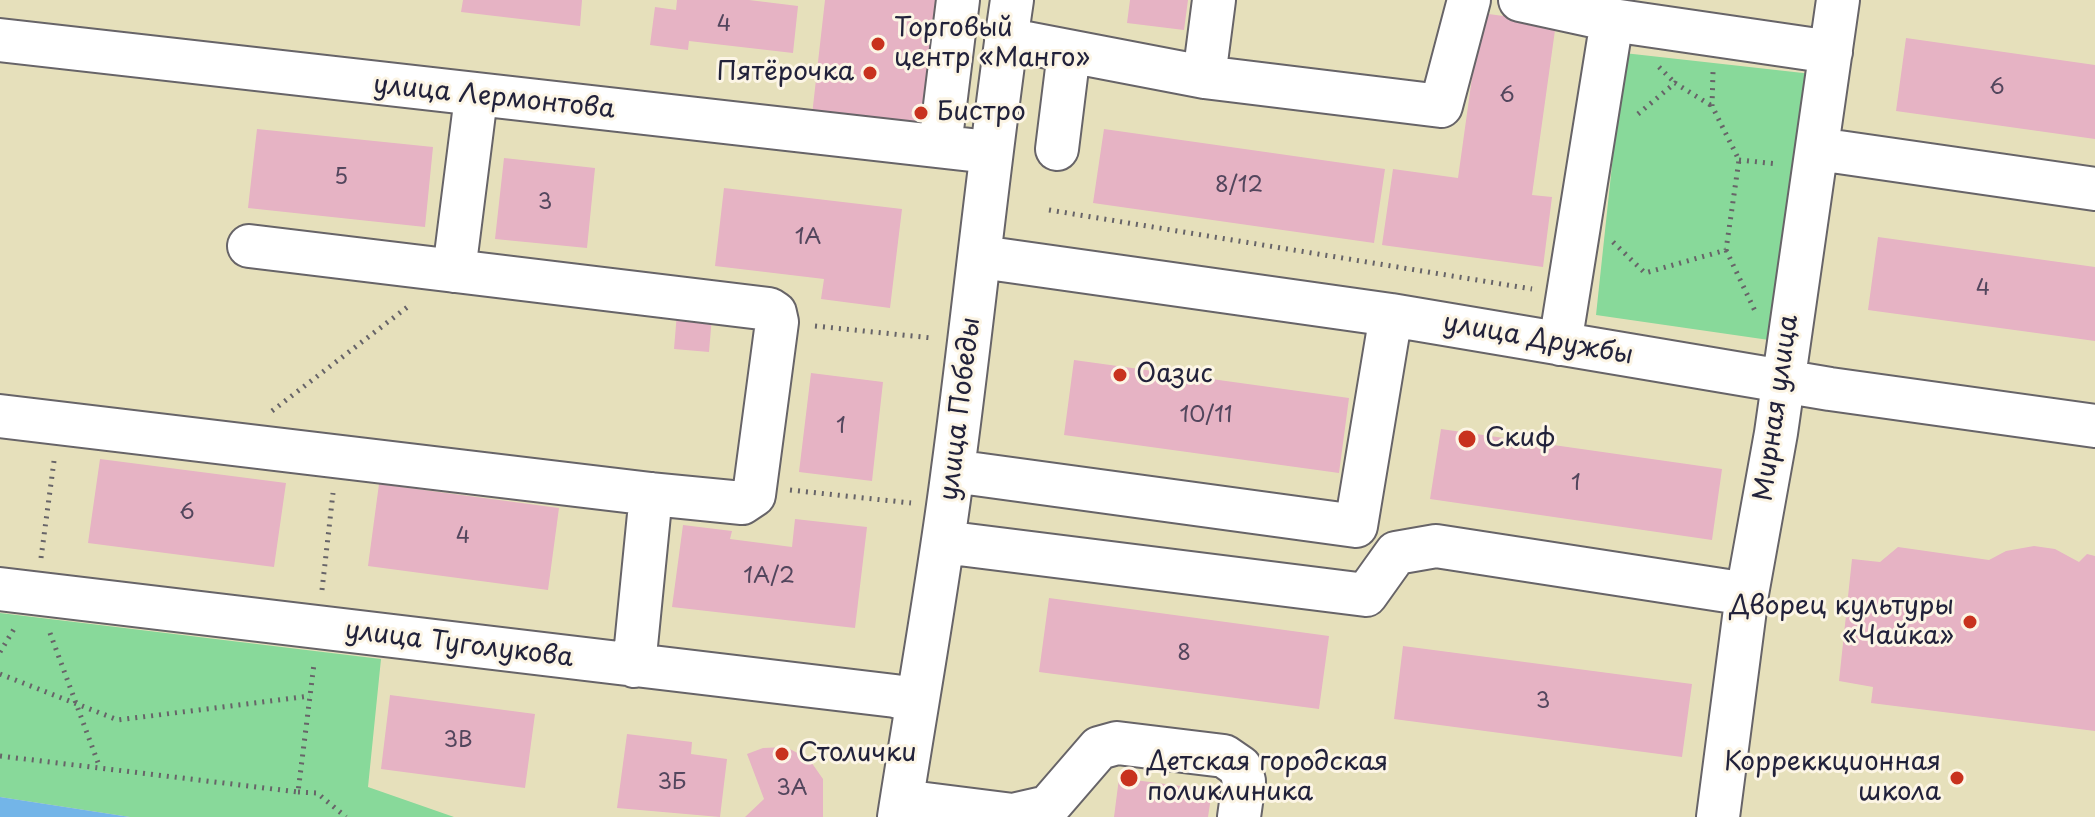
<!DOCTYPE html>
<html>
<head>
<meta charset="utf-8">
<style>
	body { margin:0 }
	canvas { display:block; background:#e6e0bb }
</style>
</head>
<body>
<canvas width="2095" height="817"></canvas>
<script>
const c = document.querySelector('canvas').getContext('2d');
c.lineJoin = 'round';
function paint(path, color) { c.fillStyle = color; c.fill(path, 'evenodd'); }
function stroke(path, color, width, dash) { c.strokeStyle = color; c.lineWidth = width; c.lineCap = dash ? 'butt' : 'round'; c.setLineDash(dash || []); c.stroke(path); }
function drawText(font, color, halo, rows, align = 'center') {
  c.font = font + ' "Playpen Sans",sans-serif'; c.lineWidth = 6; c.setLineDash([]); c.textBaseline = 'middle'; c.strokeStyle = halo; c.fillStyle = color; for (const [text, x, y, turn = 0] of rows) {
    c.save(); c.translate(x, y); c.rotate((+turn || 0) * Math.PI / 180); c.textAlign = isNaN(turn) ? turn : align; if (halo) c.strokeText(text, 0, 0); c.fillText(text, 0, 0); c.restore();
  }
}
paint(new Path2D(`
	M 1624,53 L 1812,74 L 1769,340 L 1596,315 Z
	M 0,613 L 381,659 L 368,787 L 454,817 L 130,817 L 0,797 Z`), '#88d99a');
paint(new Path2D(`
	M 0,797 L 130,817 L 0,817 Z`), '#73b5e8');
paint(new Path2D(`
	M 463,0 L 582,0 L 580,26 L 461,12 Z
	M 677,0 L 749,0 L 798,6 L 793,53 L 689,41 L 688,50 L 650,45 L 655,7 L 676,10 Z
	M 825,0 L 941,0 L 926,128 L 812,115 Z
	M 1130,0 L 1188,0 L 1184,30 L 1127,23 Z
	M 1481,13 L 1556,23 L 1532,195 L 1552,197 L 1543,267 L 1382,245 L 1393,169 L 1458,178 Z
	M 1906,38 L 2095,65 L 2095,139 L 1896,111 Z
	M 257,129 L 433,147 L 425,227 L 248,208 Z
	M 1104,129 L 1385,169 L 1374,243 L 1093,203 Z
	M 504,158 L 595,168 L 587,248 L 495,239 Z
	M 724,188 L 902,209 L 890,308 L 821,299 L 824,279 L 715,266 Z
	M 1878,237 L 2095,267 L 2095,341 L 1868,310 Z
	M 677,313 L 712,316 L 709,352 L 674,349 Z
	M 1074,360 L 1349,398 L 1339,473 L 1064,435 Z
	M 811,373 L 883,382 L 872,481 L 799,472 Z
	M 1441,429 L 1722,469 L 1712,540 L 1430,499 Z
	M 100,459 L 286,483 L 274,567 L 88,543 Z
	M 379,484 L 559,508 L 548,590 L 368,566 Z
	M 795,519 L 867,527 L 855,628 L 672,607 L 683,525 L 732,531 L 730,539 L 792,547 Z
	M 2034,546 L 2055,549 L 2079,562 L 2087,554 L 2095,556 L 2095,731 L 1871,703 L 1873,687 L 1839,681 L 1852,559 L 1880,562 L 1898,547 L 1989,560 L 2006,551 Z
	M 1049,598 L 1329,636 L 1319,709 L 1039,672 Z
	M 1403,646 L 1692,684 L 1682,757 L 1394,719 Z
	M 390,695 L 535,714 L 525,788 L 381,769 Z
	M 627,734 L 692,742 L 691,754 L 727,759 L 720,817 L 617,808 Z
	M 786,747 L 809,759 L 823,779 L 823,817 L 745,817 L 764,799 L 747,754 L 763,748 Z
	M 1119,778 L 1212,790 L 1208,817 L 1114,817 Z`), '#e6b3c4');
const minor = new Path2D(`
	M 1520,0 L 1612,20 L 1831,52
	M 1006,39 L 1204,77 L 1441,106 L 1469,0
	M 0,40 L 989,152
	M 1204,77 L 1214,0
	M 940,146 L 958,0
	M 1057,149 L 1069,52
	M 1818,149 L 2095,189
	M 981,257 L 1391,315 L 1830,389 L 2095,426
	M 454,271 L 476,97
	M 1560,344 L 1612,20
	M 0,416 L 651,494 L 742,503 L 754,495 L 777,322 L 775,313 L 769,309 L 249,246
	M 953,471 L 1356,526 L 1391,315
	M 943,542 L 1366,595 L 1396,553 L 1436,546 L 1747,594
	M 0,589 L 895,696 L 917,702
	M 634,666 L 651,494
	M 902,801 L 1013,815 L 1048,807 L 1099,748 L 1117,743 L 1224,756 L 1240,767 L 1244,781 L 1239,817
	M 899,817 C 917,701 938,586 953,469 C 974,313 989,156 1012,0
	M 1718,817 L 1747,594 L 1776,433 L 1838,0`);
stroke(minor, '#676468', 46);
stroke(new Path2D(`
	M 1659,67 L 1675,83
	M 1638,114 L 1675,83 L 1712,106
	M 1739,160 L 1778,164
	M 1049,210 L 1532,289
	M 1613,242 L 1645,273 L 1726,250 L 1739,160 L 1712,106 L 1713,72
	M 1726,250 L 1755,311
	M 815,326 L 932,338
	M 272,411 L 410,305
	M 790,490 L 911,503
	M 41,558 L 54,461
	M 322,590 L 333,493
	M 50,633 L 100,768
	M 0,652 L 14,629
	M 0,674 L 118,720 L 310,696
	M 0,756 L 298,792 L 314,664
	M 298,792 L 317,793 L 346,817`), '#676468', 5, [2, 6]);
stroke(minor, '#fff', 42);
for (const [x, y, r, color] of [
	[878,44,8,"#c8321e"],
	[870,73,8,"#c8321e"],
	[921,113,8,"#c8321e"],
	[1120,375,8,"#c8321e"],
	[1467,439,10,"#c8321e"],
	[1970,622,8,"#c8321e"],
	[782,754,8,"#c8321e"],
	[1129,778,10,"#c8321e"],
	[1957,778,8,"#c8321e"]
]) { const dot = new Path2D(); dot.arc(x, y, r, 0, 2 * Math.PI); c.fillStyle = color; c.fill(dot); stroke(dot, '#fcf5e5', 3); }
drawText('22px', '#53465d', null, [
	["4",724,25],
	["6",1997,88],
	["6",1507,96],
	["5",341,178],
	["8/12",1239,186],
	["3",545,203],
	["1А",808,238],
	["4",1983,289],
	["10/11",1206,416],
	["1",841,427],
	["1",1576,484],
	["6",187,513],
	["4",463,537],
	["1А/2",769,577],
	["8",1184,654],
	["3",1543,702],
	["3В",458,741],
	["3Б",672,783],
	["3А",792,789]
]);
drawText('26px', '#22223b', '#fcf5e5', [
	["Торговый",894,29],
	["центр «Манго»",894,59],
	["Пятёрочка",854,73,"right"],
	["Бистро",937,113],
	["Оазис",1136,375],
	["Скиф",1485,439],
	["Дворец культуры",1954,607,"right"],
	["«Чайка»",1954,637,"right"],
	["Столички",798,754],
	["Детская городская",1147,763],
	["поликлиника",1147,793],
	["Корреккционная",1941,763,"right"],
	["школа",1941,793,"right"]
], 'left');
drawText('26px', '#22223b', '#fcf5e5', [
	["улица Лермонтова",494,98,6],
	["улица Дружбы",1538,340,10],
	["Мирная улица",1777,408,-82],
	["улица Победы",961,409,-83],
	["улица Туголукова",459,645,7]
]);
</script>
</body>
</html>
